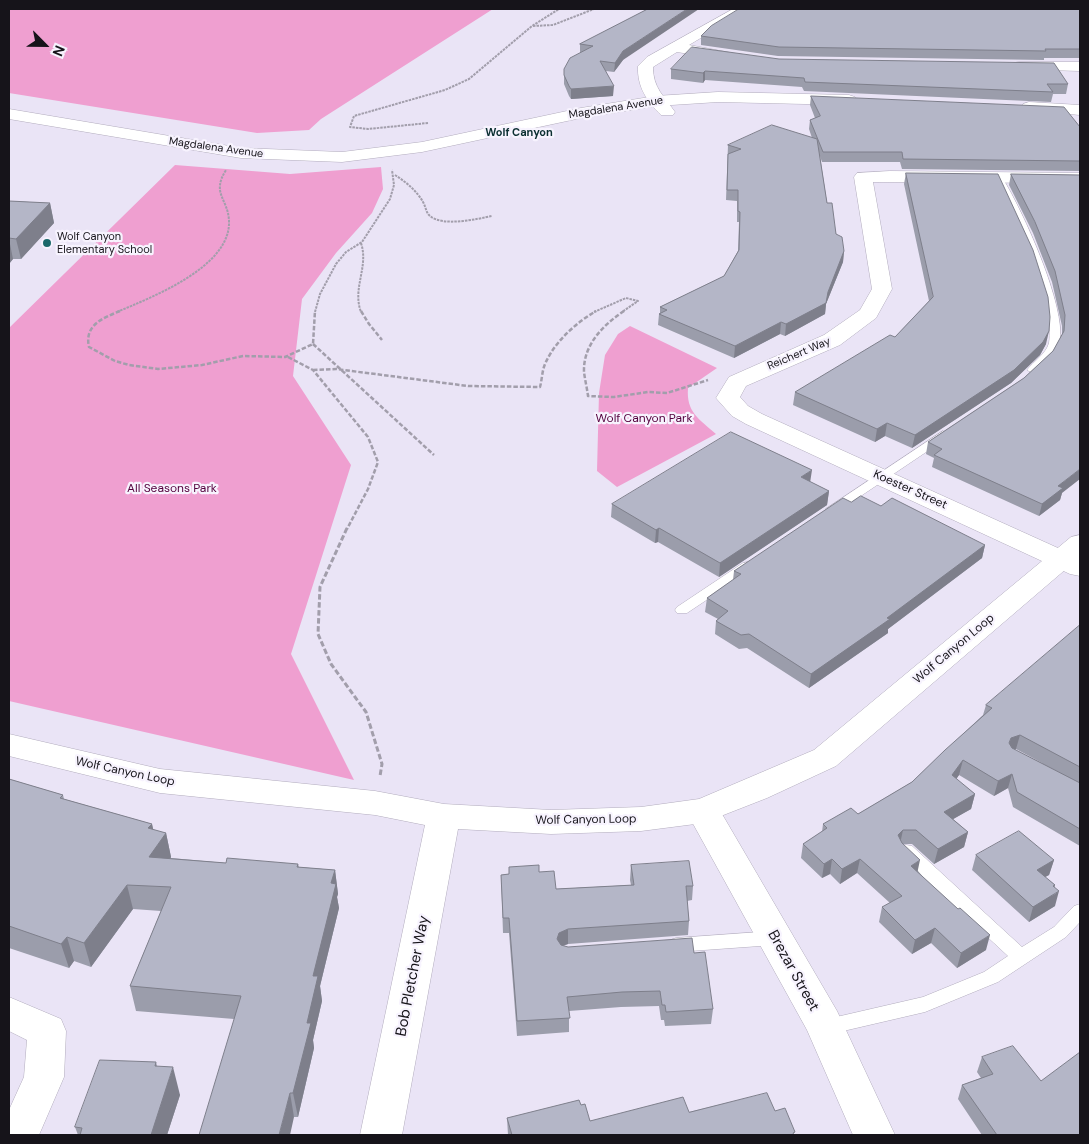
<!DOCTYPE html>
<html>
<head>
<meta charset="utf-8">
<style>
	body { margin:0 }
	#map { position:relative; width:1089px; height:1144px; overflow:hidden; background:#eae4f6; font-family:"DM Sans",sans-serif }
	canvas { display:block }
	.frame { position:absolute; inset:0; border:10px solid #16141a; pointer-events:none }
	.north { position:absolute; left:20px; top:20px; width:50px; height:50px; -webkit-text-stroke:4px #f7f3fe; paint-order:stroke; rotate:113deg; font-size:14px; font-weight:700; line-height:20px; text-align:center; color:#16141a }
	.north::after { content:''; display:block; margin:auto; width:18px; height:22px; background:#16141a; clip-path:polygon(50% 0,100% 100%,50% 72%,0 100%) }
</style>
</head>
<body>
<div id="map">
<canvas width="1089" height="1144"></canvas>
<div class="frame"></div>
<div class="north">N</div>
</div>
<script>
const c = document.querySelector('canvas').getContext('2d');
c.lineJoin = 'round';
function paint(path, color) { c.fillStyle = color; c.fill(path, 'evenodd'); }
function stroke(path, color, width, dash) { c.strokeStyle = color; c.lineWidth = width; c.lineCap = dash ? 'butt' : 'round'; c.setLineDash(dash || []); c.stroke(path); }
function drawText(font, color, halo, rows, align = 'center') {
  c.font = font + ' "DM Sans",sans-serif'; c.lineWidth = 4.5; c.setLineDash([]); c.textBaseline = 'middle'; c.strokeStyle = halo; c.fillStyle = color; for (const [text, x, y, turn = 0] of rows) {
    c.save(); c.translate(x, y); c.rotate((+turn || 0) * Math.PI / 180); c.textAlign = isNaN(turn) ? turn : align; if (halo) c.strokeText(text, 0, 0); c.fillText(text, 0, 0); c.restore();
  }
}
paint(new Path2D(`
	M 9,9 L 493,9 L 321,119 L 309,130 L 257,133 L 9,93 Z
	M 175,165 L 290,174 L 381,167 L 383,189 L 372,213 L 336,253 L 302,299 L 293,376 L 351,465 L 291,654 L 354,780 L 9,701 L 9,328 Z
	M 630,326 L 717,368 L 688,388 C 686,412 699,419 716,434 L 617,487 L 597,471 L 599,393 L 605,355 L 618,334 Z`), '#ef9fd0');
const service = new Path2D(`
	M 999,176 L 1003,179 C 1023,211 1066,306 1060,342 C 1058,349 1053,356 1048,362 C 1044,366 1039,372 1033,373 L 1027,370 C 1034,361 1046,354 1049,343 C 1057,309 1013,210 995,179 Z
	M 943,431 L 949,435 L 947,438 L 837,512 L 832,513 L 826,509 Z
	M 748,562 L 755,566 L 753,569 L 687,613 L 677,613 L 675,610 L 677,607 L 743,563 Z
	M 906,845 L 912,846 L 1022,947 L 1054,927 L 1074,906 L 1080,904 L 1080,922 L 1066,937 L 998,982 L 925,1012 L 826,1035 L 819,1033 L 816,1027 L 819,1021 L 923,997 L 984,972 L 1008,956 L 900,856 L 897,851 L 900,846 Z
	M 774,931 L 780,933 L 783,938 L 780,943 L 774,945 L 676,952 L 670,950 L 667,945 L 670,940 L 676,938 Z`);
const minor = new Path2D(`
	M 733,9 L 749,9 L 689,45 L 732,53 L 734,56 L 732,59 L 727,60 L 677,52 L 653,67 C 653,88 664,96 675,112 L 673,115 L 661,115 C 647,101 637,87 638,66 L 647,57 Z
	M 1019,62 L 1080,62 L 1080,71 L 1014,69 L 1012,66 L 1014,63 Z
	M 890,171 L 1080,173 L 1080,183 L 873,182 L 892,289 L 876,318 L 840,345 L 746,386 L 740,397 L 748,406 L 762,414 L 1080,558 L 1080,576 L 1070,574 L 746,424 L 732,416 L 716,398 L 729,377 L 824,335 L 860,310 L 872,289 L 854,177 L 857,173 Z
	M 703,799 L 715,802 L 837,1011 L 895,1135 L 853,1135 L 807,1030 L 686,811 L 691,802 Z
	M 9,997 L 61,1019 L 66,1031 L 64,1077 L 39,1135 L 9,1135 L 9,1110 L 24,1077 L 27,1040 L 9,1031 Z`);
const tertiary = new Path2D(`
	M 718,92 L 849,95 L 855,97 L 857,100 L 855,103 L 849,105 L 718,102 L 656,106 L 581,118 L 422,152 L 342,162 L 241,158 L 9,119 L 9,109 L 241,148 L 342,152 L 422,142 L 581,108 L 656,96 Z
	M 1029,102 L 1080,105 L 1080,115 L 1023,110 L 1021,107 L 1023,104 Z
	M 1080,535 L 1080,557 L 836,766 L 767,798 L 703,823 L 641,831 L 551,834 L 458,829 L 402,1135 L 360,1135 L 425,825 L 375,815 L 160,793 L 9,756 L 9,734 L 160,769 L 375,791 L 444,804 L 551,810 L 641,807 L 699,799 L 814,750 L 1071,537 Z`);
stroke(service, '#b2acbd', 1);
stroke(minor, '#b2acbd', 1);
stroke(tertiary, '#b2acbd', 1);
stroke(new Path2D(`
	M 533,26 L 553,25 L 594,9
	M 428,123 L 368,129 L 350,127 L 354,116 L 445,90 L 469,79 L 532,26 L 559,9
	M 395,175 C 406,182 417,191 423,202 C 426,207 426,213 430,216 C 443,227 477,219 492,216
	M 361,243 C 369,267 352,288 361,312
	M 117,312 C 152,297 231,267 229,221 C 228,198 211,194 226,170
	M 315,312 L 320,294 L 336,264 L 346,252 L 362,242 L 390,199 L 394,185 L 392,170
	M 594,312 L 626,298 L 638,301 L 622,312`), '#a29eab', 2, [2.5, 1]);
stroke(new Path2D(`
	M 120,311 C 103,318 84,325 89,347 L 115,361 L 129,365 L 158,369 L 202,365 L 243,356 L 285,357 L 313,344 L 315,311
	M 361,311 L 369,324 L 382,340
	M 624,311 C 603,325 583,345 584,372 C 585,380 587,388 588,396 L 614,397 L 648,392 L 667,393 L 708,380
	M 313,344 L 434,455
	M 288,357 L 313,370 L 368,437 L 378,462 L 368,489 L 347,529
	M 313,370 L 336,369 L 468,386 L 540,387 C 542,380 542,371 545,364 C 555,341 576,323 596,311`), '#a29eab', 2.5, [4.5, 2]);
stroke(new Path2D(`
	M 347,528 L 320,587 L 318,634 L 331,664 L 366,712 L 382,764 L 380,776`), '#a29eab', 3, [5.5, 2.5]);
paint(service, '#fff');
paint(minor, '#fff');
paint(tertiary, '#fff');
paint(new Path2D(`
	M 648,9 L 623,60 L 614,72 L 606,71 L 613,96 L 571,99 L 569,96 L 564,84 L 564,69 L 580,53 L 580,44 Z
	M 1080,9 L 1080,58 L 1044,58 L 1044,60 L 778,56 L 701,45 L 701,36 Z
	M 779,59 L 1068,84 L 1066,94 L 1053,94 L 1051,102 L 804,91 L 802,87 L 705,80 L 703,83 L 671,79 L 671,69 Z
	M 811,96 L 1080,127 L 1080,171 L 902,169 L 900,162 L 822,162 L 820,156 L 827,203 L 836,234 L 844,251 L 843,262 L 826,304 L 825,314 L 785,336 L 780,334 L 734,358 L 658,325 L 659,314 L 660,313 L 660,307 L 724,276 L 738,251 L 739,222 L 737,222 L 737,201 L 726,200 L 728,145 L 812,138 L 809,129 L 810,120 L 815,118 L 810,105 Z
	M 906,173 L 1046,344 L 1040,355 L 1011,383 L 912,448 L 885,436 L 875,442 L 793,405 L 795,392 L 895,337 L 929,301 L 904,184 Z
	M 1011,174 L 1080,175 L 1062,493 L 1060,500 L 1039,516 L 932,467 L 934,458 L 926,454 L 928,442 L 1024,378 L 1053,351 L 1062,335 L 1062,326 L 1052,282 L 1033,233 L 1009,185 Z
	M 9,201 L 50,203 L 54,223 L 21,259 L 13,259 L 9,264 Z
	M 810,482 L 829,491 L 827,505 L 719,577 L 658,542 L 655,543 L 611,517 L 612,504 Z
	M 851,502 L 881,506 L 985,545 L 982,558 L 888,629 L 888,633 L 809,688 L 747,648 L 739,649 L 715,634 L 716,621 L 718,619 L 705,612 L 707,598 L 733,580 L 734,571 Z
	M 1080,625 L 1080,846 L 1013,807 L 1008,788 L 994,796 L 959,775 L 956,779 L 975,794 L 971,809 L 953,819 L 968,832 L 964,847 L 934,864 L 912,844 L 903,844 L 918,871 L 986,950 L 957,968 L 931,943 L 912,954 L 879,922 L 882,907 L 890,903 L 857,873 L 840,884 L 830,874 L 822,878 L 801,858 L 803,844 L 822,832 L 823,824 L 858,814 L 912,782 L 983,715 L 986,705 ZM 1016,749 L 1044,764 L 1015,750 Z
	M 9,779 L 63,795 L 64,799 L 152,824 L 153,830 L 166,833 L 171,857 L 171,858 L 226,863 L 298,864 L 299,867 L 335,870 L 338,894 L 337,897 L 339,908 L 320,986 L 322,1001 L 313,1040 L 314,1048 L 298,1117 L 294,1117 L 234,1019 L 136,1011 L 130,986 L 161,911 L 133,909 L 91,967 L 74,961 L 69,968 L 9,948 Z
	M 976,855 L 1054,860 L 1049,875 L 1045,877 L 1055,885 L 1054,887 L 1055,906 L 1029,922 L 972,870 Z
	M 631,865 L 693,886 L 692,900 L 687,901 L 689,921 L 688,935 L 568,944 L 563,946 L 568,947 L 694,953 L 713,1009 L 711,1024 L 665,1026 L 664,1020 L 661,1020 L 659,1006 L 621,1007 L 569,1011 L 569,1032 L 517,1036 L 509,933 L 503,933 L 501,875 L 509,874 L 509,867 L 539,872 L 556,889 L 631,885 L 630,880 Z
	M 982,1057 L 1080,1135 L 982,1135 L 958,1099 L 962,1085 L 981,1078 L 977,1072 Z
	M 156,1062 L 157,1066 L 180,1095 L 167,1135 L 78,1135 L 75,1127 Z
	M 581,1105 L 590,1121 L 689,1112 L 775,1111 L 794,1135 L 508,1135 L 507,1118 Z`), '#9b9dab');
paint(new Path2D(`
	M 687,9 L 699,9 L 623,60 L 614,72 L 615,63 L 623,51 Z
	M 705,71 L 705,80 L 703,83 L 703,73 Z
	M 614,86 L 613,96 L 571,99 L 571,89 Z
	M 50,203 L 54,223 L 21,259 L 16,239 Z
	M 9,239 L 13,259 L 9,264 Z
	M 844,251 L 843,262 L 826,304 L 825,314 L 785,336 L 786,324 L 828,292 Z
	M 781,322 L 780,334 L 734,358 L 735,346 Z
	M 1049,331 L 1046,344 L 1040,355 L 1011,383 L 912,448 L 915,435 Z
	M 887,423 L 885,436 L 875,442 L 877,429 Z
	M 1080,469 L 1080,479 L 1062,493 L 1060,500 L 1039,516 L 1042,504 L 1058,486 Z
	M 812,470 L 810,483 L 801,477 Z
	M 829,491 L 827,505 L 719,577 L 720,563 Z
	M 659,528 L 658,542 L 655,543 L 656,530 Z
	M 985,545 L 982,558 L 888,629 L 888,633 L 809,688 L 811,674 Z
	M 1020,735 L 1016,749 L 1007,752 L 1005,758 L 1011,738 Z
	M 963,760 L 959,775 L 949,790 L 952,775 Z
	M 1012,774 L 1008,788 L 994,796 L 998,781 Z
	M 975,794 L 971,809 L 941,826 L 944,812 Z
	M 152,824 L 157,846 L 166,833 L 171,857 L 154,881 L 149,857 L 148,828 Z
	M 903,830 L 900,844 L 898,835 Z
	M 968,832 L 964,847 L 934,864 L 938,849 Z
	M 832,859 L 830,874 L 822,878 L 824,864 Z
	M 860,859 L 857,873 L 840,884 L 842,869 Z
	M 920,860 L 917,874 L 911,866 Z
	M 1054,860 L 1049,875 L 1032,884 L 1037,870 Z
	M 335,870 L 338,894 L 337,897 L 339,908 L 320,986 L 322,1001 L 313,1040 L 314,1048 L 298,1117 L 293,1093 L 307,1023 L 313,976 L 331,883 Z
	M 127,885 L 133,909 L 91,967 L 84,943 Z
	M 1055,885 L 1052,896 L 1059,891 L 1055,906 L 1029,922 L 1033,907 L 1053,886 Z
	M 935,928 L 931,943 L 912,954 L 915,940 Z
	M 568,929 L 568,944 L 559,947 L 557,939 L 559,933 Z
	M 990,935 L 986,950 L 957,968 L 961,953 Z
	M 67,937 L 74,961 L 69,968 L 61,944 Z
	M 173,1067 L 180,1095 L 167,1135 L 151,1135 Z
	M 290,1093 L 294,1117 L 290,1135 L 279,1135 Z`), '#7e7f8b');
const building = new Path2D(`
	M 648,9 L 687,9 L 623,51 L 615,63 L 600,61 L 614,86 L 571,89 L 569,86 L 564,75 L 564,69 L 570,58 L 593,46 L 580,44 Z
	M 739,9 L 1080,9 L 1080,49 L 1045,49 L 1046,51 L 779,47 L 701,36 L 711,26 Z
	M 692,47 L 779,59 L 1054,63 L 1068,84 L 1047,84 L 1053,92 L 805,82 L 804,78 L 705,71 L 703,73 L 671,69 Z
	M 811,96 L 1064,107 L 1080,127 L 1080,161 L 903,159 L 902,152 L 823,152 L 810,120 L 820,116 Z
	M 772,125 L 817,139 L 827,203 L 832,203 L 836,234 L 842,237 L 844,251 L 828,292 L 826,303 L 786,324 L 781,322 L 735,346 L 659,314 L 667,310 L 660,307 L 724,276 L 739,250 L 740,212 L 738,211 L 738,190 L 727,190 L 728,154 L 741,149 L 728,145 Z
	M 906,173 L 998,174 L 1033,250 L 1048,297 L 1050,317 L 1049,331 L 1043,342 L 1014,370 L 915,435 L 887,423 L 877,429 L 795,392 L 890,335 L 895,337 L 933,297 Z
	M 1011,174 L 1080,175 L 1080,469 L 1058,486 L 1063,488 L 1042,504 L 934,455 L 942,449 L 928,442 L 1024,378 L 1053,351 L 1064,331 L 1065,315 L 1055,271 L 1035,222 Z
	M 9,201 L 50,203 L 16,239 L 9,238 Z
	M 731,432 L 812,470 L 801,477 L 829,491 L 720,563 L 659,528 L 656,530 L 612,504 Z
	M 861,496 L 881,506 L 892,498 L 985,545 L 887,618 L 890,619 L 811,674 L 749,634 L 741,635 L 716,621 L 728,611 L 707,598 L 741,574 L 734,571 L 843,498 L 851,502 Z
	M 1080,625 L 1080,767 L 1020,735 L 1011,738 L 1009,743 L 1012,748 L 1080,783 L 1080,829 L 1017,792 L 1012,774 L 998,781 L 963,760 L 952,775 L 975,794 L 944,812 L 968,832 L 938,849 L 916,830 L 903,830 L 898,835 L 902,843 L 920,860 L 911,866 L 958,909 L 960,908 L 990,935 L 961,953 L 935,928 L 915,940 L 882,907 L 902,896 L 860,859 L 842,869 L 832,859 L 824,864 L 803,844 L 827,828 L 823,824 L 851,808 L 858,814 L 912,782 L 945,750 L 992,708 L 986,705 Z
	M 9,779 L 63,795 L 60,798 L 152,824 L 148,828 L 166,833 L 149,857 L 226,863 L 227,858 L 298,864 L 297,867 L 335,870 L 331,883 L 336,884 L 313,976 L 318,976 L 307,1023 L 311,1023 L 293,1093 L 290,1093 L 279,1135 L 199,1135 L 241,996 L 130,986 L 171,887 L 127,885 L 84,943 L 67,937 L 61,944 L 9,926 Z
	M 1019,831 L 1054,860 L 1037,870 L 1055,885 L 1053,886 L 1059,891 L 1033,907 L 976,855 Z
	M 689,861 L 693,886 L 686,886 L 689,921 L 568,929 L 559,933 L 557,939 L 561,945 L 568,947 L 692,938 L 694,953 L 705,952 L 713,1009 L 666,1012 L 665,1005 L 662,1005 L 660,991 L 622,992 L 567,997 L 570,1018 L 517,1021 L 509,918 L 503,918 L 501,875 L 509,874 L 509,867 L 539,865 L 539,872 L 554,871 L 556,889 L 634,885 L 631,865 Z
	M 1013,1046 L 1041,1081 L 1080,1052 L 1080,1135 L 997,1135 L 962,1085 L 993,1074 L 982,1057 Z
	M 100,1060 L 156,1062 L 155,1066 L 173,1067 L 151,1135 L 80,1135 L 82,1128 L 75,1127 Z
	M 767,1093 L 775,1111 L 785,1108 L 795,1132 L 793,1133 L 794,1135 L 512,1135 L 507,1118 L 579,1100 L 581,1105 L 585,1104 L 590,1121 L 683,1097 L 689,1112 Z`);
paint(building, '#b4b6c7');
stroke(building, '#7e7f8b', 1);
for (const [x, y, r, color] of [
	[47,243,5,"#1b686b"]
]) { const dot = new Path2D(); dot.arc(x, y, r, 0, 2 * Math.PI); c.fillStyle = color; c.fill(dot); stroke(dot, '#f7f3fe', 2); }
drawText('11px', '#16141a', '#f7f3fe', [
	["Magdalena Avenue",616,108,-9],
	["Magdalena Avenue",216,148,8],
	["Reichert Way",799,354,-23]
]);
drawText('bold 11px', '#0b2f31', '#f7f3fe', [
	["Wolf Canyon",519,133]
]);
drawText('11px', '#16141a', '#f7f3fe', [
	["Wolf Canyon",57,237],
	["Elementary School",57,250]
], 'left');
drawText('12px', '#53003d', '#f7f3fe', [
	["Wolf Canyon Park",644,419],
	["All Seasons Park",172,489]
]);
drawText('12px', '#16141a', '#f7f3fe', [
	["Koester Street",910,490,24],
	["Wolf Canyon Loop",954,649,-40],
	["Wolf Canyon Loop",125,772,12],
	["Wolf Canyon Loop",586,820,-1]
]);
drawText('15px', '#16141a', '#f7f3fe', [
	["Brezar Street",793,971,61],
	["Bob Pletcher Way",413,976,-79]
]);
</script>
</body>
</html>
